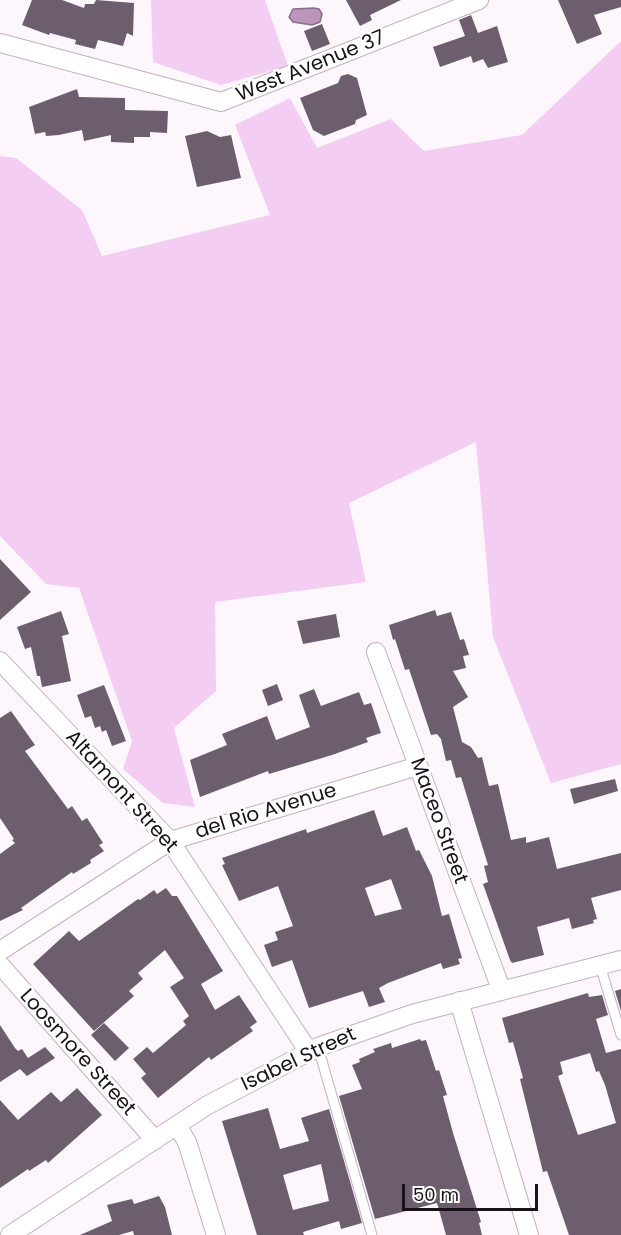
<!DOCTYPE html>
<html>
<head>
<meta charset="utf-8">
<style>
	body { margin:0 }
	#map { position:relative; width:621px; height:1235px; overflow:hidden; background:#fdf6fd; font-family:Poppins,sans-serif }
	canvas { display:block }
	.scale { position:absolute; left:402px; top:1184px; width:136px; height:27px; box-sizing:border-box; border:3px solid #191318; border-top:0; padding-left:8px; font-size:18px; line-height:21px; white-space:nowrap; color:#191318; -webkit-text-stroke:4px #fff; paint-order:stroke }
</style>
</head>
<body>
<div id="map">
<canvas width="621" height="1235"></canvas>
<div class="scale">50 m</div>
</div>
<script>
const c = document.querySelector('canvas').getContext('2d');
c.lineJoin = 'round';
function paint(path, color) { c.fillStyle = color; c.fill(path, 'evenodd'); }
function stroke(path, color, width, dash) { c.strokeStyle = color; c.lineWidth = width; c.lineCap = dash ? 'butt' : 'round'; c.setLineDash(dash || []); c.stroke(path); }
function drawText(font, color, halo, rows, align = 'center') {
  c.font = font + ' Poppins,sans-serif'; c.lineWidth = 5; c.setLineDash([]); c.textBaseline = 'middle'; c.strokeStyle = halo; c.fillStyle = color; for (const [text, x, y, turn = 0] of rows) {
    c.save(); c.translate(x, y); c.rotate((+turn || 0) * Math.PI / 180); c.textAlign = isNaN(turn) ? turn : align; if (halo) c.strokeText(text, 0, 0); c.fillText(text, 0, 0); c.restore();
  }
}
paint(new Path2D(`
	M 151,0 L 265,0 L 288,66 L 221,85 L 153,62 Z
	M 621,41 L 621,764 L 551,783 L 493,637 L 476,442 L 349,503 L 366,582 L 215,602 L 216,691 L 174,728 L 195,807 L 163,803 L 123,769 L 132,741 L 79,588 L 46,584 L 0,536 L 0,156 L 16,158 L 82,210 L 102,256 L 270,215 L 235,125 L 290,98 L 317,148 L 391,119 L 424,151 L 522,135 Z`), '#f4cdf3');
const water = new Path2D(`
	M 314,8 L 319,9 L 322,14 L 320,22 L 312,25 L 293,22 L 289,17 L 293,9 Z`);
paint(water, '#bb95ba');
stroke(water, '#8a6e89', 1.5);
paint(new Path2D(`
	M 32,0 L 62,0 L 84,8 L 85,4 L 94,4 L 96,0 L 134,3 L 133,36 L 127,33 L 123,46 L 98,40 L 95,49 L 75,44 L 76,40 L 50,33 L 49,35 L 22,25 Z
	M 346,0 L 401,0 L 370,15 L 372,20 L 360,26 Z
	M 558,0 L 621,0 L 621,7 L 594,15 L 602,34 L 577,44 Z
	M 471,15 L 478,33 L 497,26 L 508,62 L 488,68 L 483,59 L 473,63 L 471,56 L 440,67 L 433,47 L 465,36 L 459,20 Z
	M 322,24 L 330,44 L 312,51 L 304,31 Z
	M 348,74 L 357,78 L 367,115 L 356,120 L 355,124 L 324,136 L 313,130 L 300,98 L 338,83 L 341,76 Z
	M 77,89 L 79,97 L 125,98 L 125,110 L 168,111 L 167,133 L 150,132 L 150,137 L 134,137 L 134,143 L 111,142 L 111,135 L 84,141 L 82,130 L 59,135 L 46,136 L 45,132 L 35,134 L 29,107 Z
	M 207,131 L 220,137 L 231,135 L 241,178 L 197,187 L 185,136 Z
	M 0,559 L 31,592 L 0,620 Z
	M 435,610 L 437,616 L 451,612 L 460,640 L 464,639 L 469,655 L 463,656 L 466,668 L 453,671 L 468,697 L 453,707 L 462,742 L 471,747 L 478,758 L 482,757 L 489,786 L 498,784 L 511,840 L 526,837 L 526,843 L 549,837 L 557,869 L 621,853 L 621,890 L 591,898 L 597,919 L 593,920 L 594,923 L 572,929 L 569,918 L 537,927 L 544,955 L 512,963 L 510,960 L 483,884 L 488,882 L 484,866 L 488,865 L 461,777 L 456,778 L 451,760 L 446,761 L 441,739 L 437,734 L 431,735 L 409,669 L 405,670 L 395,639 L 393,640 L 389,625 Z
	M 61,611 L 69,634 L 62,636 L 71,681 L 42,687 L 40,676 L 37,676 L 31,647 L 25,649 L 17,627 Z
	M 336,614 L 340,637 L 303,644 L 297,621 Z
	M 277,684 L 283,700 L 268,706 L 262,690 Z
	M 104,685 L 126,741 L 112,746 L 106,730 L 102,732 L 100,726 L 95,728 L 91,716 L 85,718 L 77,695 Z
	M 314,689 L 321,706 L 359,692 L 364,705 L 371,703 L 381,733 L 366,738 L 368,742 L 332,755 L 269,774 L 268,771 L 200,797 L 190,760 L 227,745 L 222,734 L 267,716 L 276,740 L 310,727 L 299,695 Z
	M 11,711 L 35,745 L 25,751 L 68,809 L 72,806 L 82,821 L 87,818 L 103,843 L 99,845 L 104,851 L 90,860 L 91,863 L 73,874 L 72,872 L 21,908 L 23,910 L 0,921 L 0,854 L 15,843 L 12,840 L 14,839 L 0,818 L 0,718 Z
	M 615,779 L 618,791 L 574,804 L 570,789 Z
	M 374,810 L 383,836 L 407,827 L 416,851 L 419,850 L 432,876 L 442,916 L 449,914 L 462,958 L 458,959 L 460,964 L 443,969 L 441,963 L 388,983 L 379,988 L 385,1002 L 369,1007 L 363,991 L 309,1008 L 292,960 L 272,967 L 264,945 L 278,940 L 275,932 L 293,926 L 278,886 L 239,901 L 222,865 L 225,864 L 222,858 L 306,829 L 307,833 ZM 391,879 L 402,909 L 375,916 L 365,888 Z
	M 166,888 L 172,896 L 177,896 L 223,971 L 201,984 L 215,1010 L 239,995 L 257,1022 L 250,1027 L 253,1031 L 211,1060 L 209,1057 L 158,1098 L 141,1078 L 146,1074 L 133,1059 L 147,1047 L 153,1053 L 186,1025 L 183,1021 L 189,1016 L 170,987 L 184,978 L 165,950 L 138,973 L 143,979 L 129,991 L 134,996 L 94,1031 L 33,964 L 69,931 L 79,941 L 138,899 L 140,900 L 154,890 L 157,894 Z
	M 621,989 L 621,1011 L 615,991 Z
	M 588,993 L 589,997 L 602,995 L 608,1015 L 596,1019 L 606,1053 L 621,1049 L 621,1235 L 569,1235 L 547,1171 L 543,1172 L 520,1079 L 523,1078 L 513,1042 L 509,1043 L 502,1018 ZM 590,1053 L 596,1072 L 599,1071 L 605,1085 L 616,1123 L 578,1135 L 558,1076 L 563,1074 L 560,1062 Z
	M 104,1023 L 129,1048 L 115,1061 L 91,1035 Z
	M 0,1025 L 15,1048 L 18,1051 L 22,1049 L 28,1058 L 45,1047 L 55,1058 L 27,1076 L 20,1069 L 0,1082 Z
	M 420,1039 L 421,1041 L 426,1040 L 436,1071 L 439,1070 L 447,1095 L 443,1096 L 453,1133 L 481,1222 L 479,1223 L 482,1235 L 446,1235 L 437,1203 L 375,1219 L 339,1096 L 362,1089 L 352,1065 L 360,1062 L 359,1059 L 375,1052 L 373,1049 L 391,1043 L 392,1048 Z
	M 77,1088 L 102,1115 L 48,1163 L 46,1160 L 29,1171 L 28,1169 L 0,1188 L 0,1100 L 18,1120 L 51,1092 L 61,1102 Z
	M 268,1108 L 280,1149 L 309,1141 L 301,1118 L 329,1109 L 362,1223 L 341,1229 L 339,1221 L 303,1232 L 304,1235 L 257,1235 L 222,1121 ZM 321,1164 L 329,1201 L 293,1210 L 283,1175 Z
	M 159,1196 L 165,1207 L 172,1235 L 134,1235 L 133,1231 L 119,1235 L 80,1235 L 112,1221 L 107,1205 L 132,1199 L 134,1204 Z`), '#6c5e6c');
const lane = new Path2D(`
	M 600,965 L 621,1035
	M 318,1047 L 372,1235`);
const street = new Path2D(`
	M 0,43 L 221,102 L 479,0
	M 376,652 L 501,989
	M 0,661 L 170,841 L 309,1052
	M 0,951 L 170,841 L 418,766
	M 0,965 L 155,1140
	M 459,1001 L 529,1235
	M 177,1125 L 187,1142 L 216,1235
	M 10,1235 L 206,1106 L 318,1047 L 412,1014 L 621,960`);
stroke(lane, '#c1b1c0', 11);
stroke(street, '#c1b1c0', 20);
stroke(lane, '#fff', 9);
stroke(street, '#fff', 18);
drawText('20px', '#191318', '#fff', [
	["West Avenue 37",311,67,-22],
	["Altamont Street",121,792,48],
	["del Rio Avenue",266,812,-17],
	["Maceo Street",438,821,70],
	["Loosmore Street",77,1053,48],
	["Isabel Street",299,1060,-25]
]);
</script>
</body>
</html>
